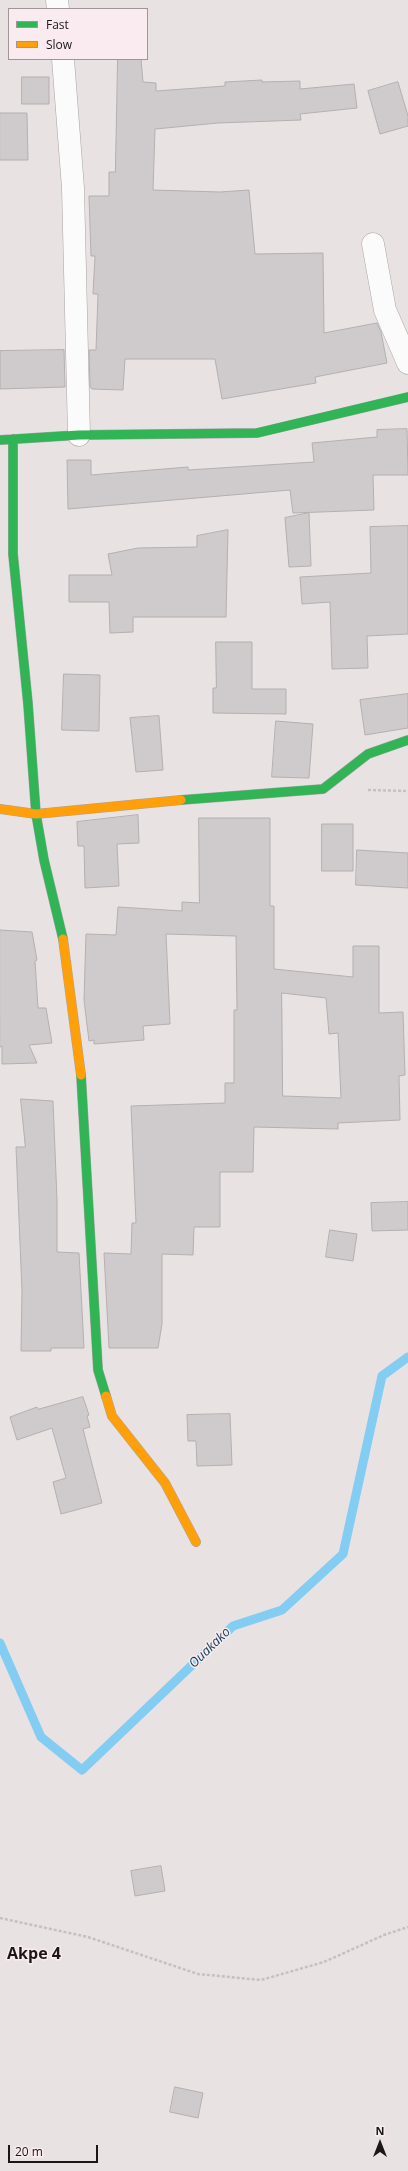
<!DOCTYPE html>
<html>
<head>
<meta charset="utf-8">
<style>
	body { margin:0 }
	#map { position:relative; width:408px; height:2171px; overflow:hidden; background:#e8e2e3; font-family:"Open Sans",sans-serif }
	canvas { display:block }
	.legend { position:absolute; left:8px; top:8px; width:140px; height:52px; box-sizing:border-box; background:#f9ebef; border:1px solid #a09699; margin:0; padding:5px 7px; list-style:none; font-size:12px; color:#1b1617 }
	.legend li { display:flex; align-items:center; gap:8px; height:20px }
	.legend b { width:20px; border:1px solid #a09699 }
	.north { position:absolute; left:360px; top:2123px; width:40px; height:40px; -webkit-text-stroke:3px #f9ebef; paint-order:stroke; rotate:0deg; font-size:11px; font-weight:700; line-height:16px; text-align:center; color:#1b1617 }
	.north::after { content:''; display:block; margin:auto; width:14px; height:18px; background:#1b1617; clip-path:polygon(50% 0,100% 100%,50% 72%,0 100%) }
	.scale { position:absolute; left:8px; top:2145px; width:90px; height:18px; box-sizing:border-box; border:2px solid #1b1617; border-top:0; padding-left:5px; font-size:12px; line-height:14px; white-space:nowrap; color:#1b1617; -webkit-text-stroke:3px #f9ebef; paint-order:stroke }
</style>
</head>
<body>
<div id="map">
<canvas width="408" height="2171"></canvas>
<ul class="legend">
<li><b style="height:5px;background:#30b455"></b>Fast</li>
<li><b style="height:5px;background:#ff9f0a"></b>Slow</li>
</ul>
<div class="north">N</div>
<div class="scale">20 m</div>
</div>
<script>
const c = document.querySelector('canvas').getContext('2d');
c.lineJoin = 'round';
function stroke(path, color, width, dash) { c.strokeStyle = color; c.lineWidth = width; c.lineCap = dash ? 'butt' : 'round'; c.setLineDash(dash || []); c.stroke(path); }
function paint(path, color) { c.fillStyle = color; c.fill(path, 'evenodd'); }
function drawText(font, color, halo, rows, align = 'center') {
  c.font = font + ' "Open Sans",sans-serif'; c.lineWidth = 3; c.setLineDash([]); c.textBaseline = 'middle'; c.strokeStyle = halo; c.fillStyle = color; for (const [text, x, y, turn = 0] of rows) {
    c.save(); c.translate(x, y); c.rotate((+turn || 0) * Math.PI / 180); c.textAlign = isNaN(turn) ? turn : align; if (halo) c.strokeText(text, 0, 0); c.fillText(text, 0, 0); c.restore();
  }
}
stroke(new Path2D(`
	M 0,1643 L 41,1737 L 82,1770 L 233,1626 L 282,1610 L 343,1554 L 382,1376 L 408,1357`), '#83ccf2', 9);
const building = new Path2D(`
	M 118,59 L 141,59 L 143,82 L 156,83 L 156,91 L 225,86 L 225,82 L 262,80 L 262,82 L 300,81 L 300,89 L 354,84 L 357,108 L 300,114 L 301,120 L 218,123 L 155,129 L 153,190 L 220,192 L 249,190 L 255,254 L 323,253 L 324,333 L 377,323 L 381,332 L 387,363 L 315,377 L 316,383 L 222,399 L 215,359 L 125,359 L 123,390 L 92,389 L 90,387 L 89,350 L 96,350 L 98,294 L 93,294 L 95,256 L 91,256 L 89,196 L 109,196 L 109,172 L 115,172 Z
	M 22,77 L 49,77 L 49,104 L 22,104 Z
	M 398,82 L 408,116 L 408,126 L 380,134 L 368,91 Z
	M 0,113 L 27,113 L 28,160 L 0,160 Z
	M 64,350 L 65,387 L 0,389 L 0,351 Z
	M 407,429 L 408,475 L 373,475 L 374,510 L 293,513 L 290,490 L 68,509 L 67,460 L 91,460 L 91,475 L 188,467 L 188,470 L 314,462 L 312,443 L 377,437 L 377,430 Z
	M 309,513 L 311,566 L 289,567 L 285,518 Z
	M 408,526 L 408,634 L 367,636 L 368,668 L 332,669 L 330,602 L 302,604 L 300,577 L 371,573 L 370,527 Z
	M 228,530 L 226,617 L 133,617 L 133,632 L 110,633 L 109,602 L 69,602 L 69,575 L 112,575 L 108,554 L 138,548 L 197,547 L 197,536 Z
	M 216,642 L 252,642 L 252,689 L 286,689 L 286,714 L 213,713 L 213,688 L 216,688 Z
	M 64,674 L 100,675 L 99,731 L 62,730 Z
	M 408,694 L 408,728 L 365,735 L 360,700 Z
	M 159,716 L 163,770 L 136,772 L 130,718 Z
	M 276,721 L 313,724 L 309,778 L 272,777 Z
	M 138,815 L 139,843 L 117,844 L 119,886 L 85,888 L 84,846 L 78,846 L 77,822 Z
	M 199,818 L 270,818 L 270,906 L 274,906 L 274,969 L 353,977 L 353,946 L 379,946 L 379,1013 L 403,1012 L 405,1075 L 399,1076 L 400,1120 L 338,1123 L 338,1129 L 254,1127 L 253,1172 L 220,1172 L 220,1227 L 194,1227 L 193,1255 L 162,1254 L 162,1324 L 158,1348 L 109,1348 L 104,1253 L 131,1254 L 132,1223 L 136,1223 L 131,1106 L 225,1103 L 225,1083 L 234,1083 L 234,1010 L 237,1010 L 236,936 L 166,934 L 170,1024 L 143,1026 L 144,1040 L 94,1044 L 94,1040 L 89,1041 L 84,1000 L 86,934 L 116,935 L 118,907 L 182,911 L 182,902 L 199,903 ZM 282,993 L 326,998 L 329,1034 L 338,1033 L 341,1098 L 283,1096 Z
	M 322,824 L 353,824 L 353,871 L 322,871 Z
	M 357,850 L 408,853 L 408,888 L 356,885 Z
	M 0,930 L 32,932 L 37,960 L 35,961 L 38,1008 L 46,1008 L 52,1043 L 29,1045 L 37,1063 L 2,1064 L 2,1046 L 0,1047 Z
	M 21,1099 L 53,1101 L 57,1200 L 57,1252 L 79,1253 L 84,1348 L 51,1348 L 51,1351 L 21,1351 L 22,1291 L 16,1147 L 25,1147 Z
	M 408,1202 L 408,1230 L 372,1231 L 371,1203 Z
	M 330,1230 L 357,1234 L 353,1261 L 326,1257 Z
	M 83,1397 L 89,1415 L 87,1416 L 90,1427 L 83,1429 L 102,1503 L 61,1514 L 53,1482 L 66,1478 L 52,1428 L 17,1440 L 10,1417 L 37,1407 L 38,1409 Z
	M 230,1414 L 232,1465 L 197,1466 L 196,1441 L 188,1441 L 187,1415 Z
	M 161,1866 L 165,1891 L 135,1896 L 131,1871 Z
	M 175,2087 L 203,2093 L 198,2118 L 170,2112 Z`);
paint(building, '#cfcacb');
stroke(building, '#b4afb0', 1);
const street = new Path2D(`
	M 57,0 L 58,9
	M 63,59 L 73,188 L 79,435
	M 373,244 L 385,310 L 408,363`);
const fast = new Path2D(`
	M 13,439 L 13,554 L 28,704 L 36,814 L 44,860 L 63,939
	M 0,440 L 79,435 L 257,433 L 408,397
	M 181,800 L 323,789 L 368,754 L 408,740
	M 81,1075 L 98,1370 L 106,1396`);
const slow = new Path2D(`
	M 0,809 L 36,814 L 181,800
	M 63,939 L 81,1075
	M 106,1396 L 112,1416 L 165,1483 L 196,1542`);
stroke(street, '#a8a3a4', 23);
stroke(fast, '#a8a3a4', 10);
stroke(slow, '#a8a3a4', 10);
stroke(new Path2D(`
	M 368,790 L 408,791
	M 0,1918 L 88,1937 L 198,1974 L 261,1980 L 324,1962 L 384,1935 L 408,1927`), '#c4c1c1', 2.5, [3, 2]);
stroke(street, '#fcfbfb', 22);
stroke(fast, '#30b455', 9);
stroke(slow, '#ff9f0a', 9);
drawText('italic 13px', '#123f55', '#f9ebef', [
	["Ouakako",210,1648,-44]
]);
drawText('bold 16px', '#1b1617', '#f9ebef', [
	["Akpe 4",34,1954]
]);
</script>
</body>
</html>
